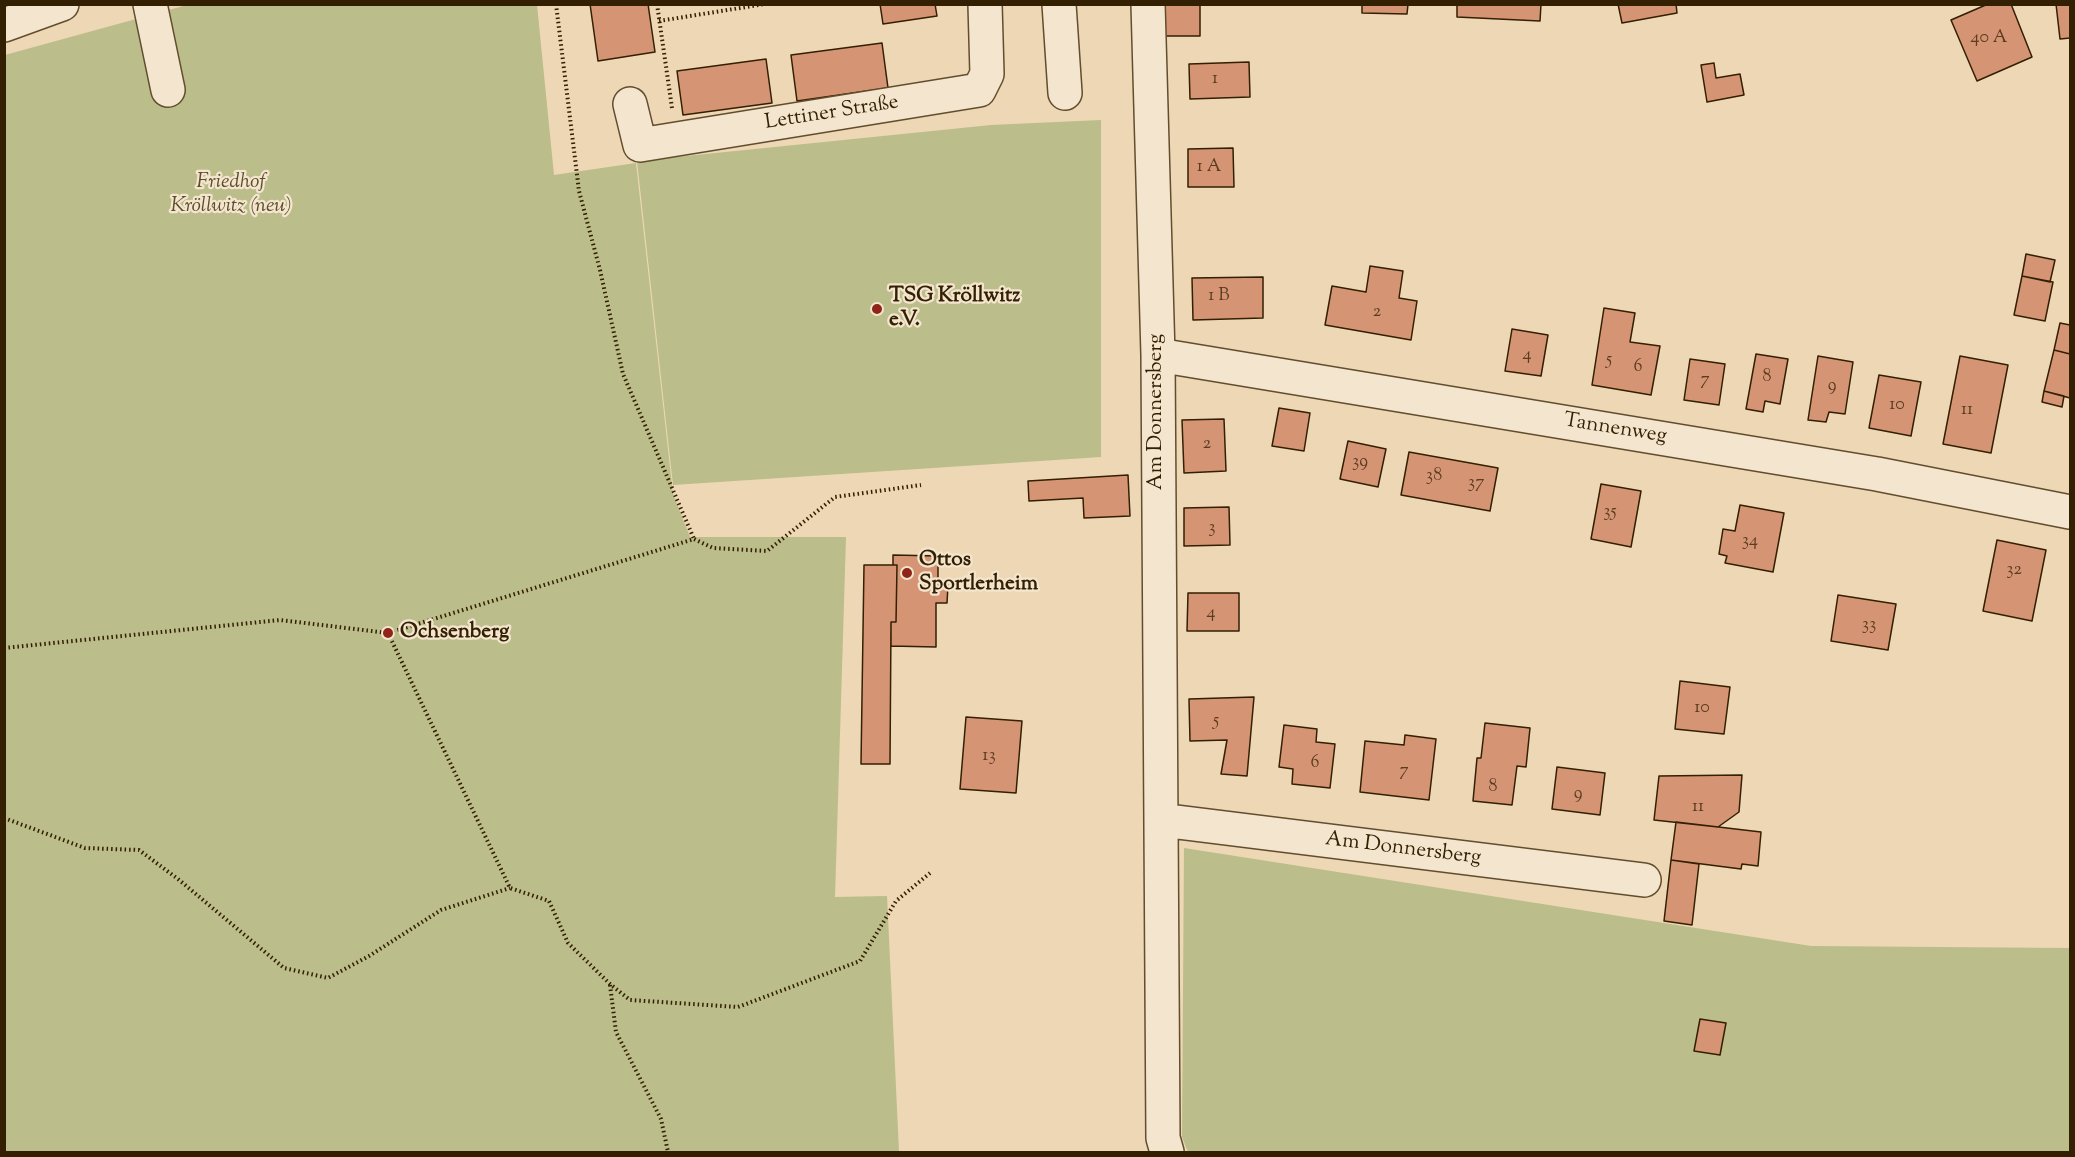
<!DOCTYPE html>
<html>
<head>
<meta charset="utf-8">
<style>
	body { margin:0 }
	#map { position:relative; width:2075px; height:1157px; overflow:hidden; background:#edd7b4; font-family:"Sorts Mill Goudy",serif }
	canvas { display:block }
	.frame { position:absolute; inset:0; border:6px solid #331f02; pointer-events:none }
</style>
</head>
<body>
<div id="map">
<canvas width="2075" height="1157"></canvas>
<div class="frame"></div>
</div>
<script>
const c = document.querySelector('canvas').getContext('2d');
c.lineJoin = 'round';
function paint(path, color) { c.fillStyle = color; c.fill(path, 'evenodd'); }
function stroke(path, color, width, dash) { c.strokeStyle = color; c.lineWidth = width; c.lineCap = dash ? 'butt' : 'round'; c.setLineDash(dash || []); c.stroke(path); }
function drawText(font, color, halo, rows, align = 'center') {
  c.font = font + ' "Sorts Mill Goudy",serif'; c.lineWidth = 4.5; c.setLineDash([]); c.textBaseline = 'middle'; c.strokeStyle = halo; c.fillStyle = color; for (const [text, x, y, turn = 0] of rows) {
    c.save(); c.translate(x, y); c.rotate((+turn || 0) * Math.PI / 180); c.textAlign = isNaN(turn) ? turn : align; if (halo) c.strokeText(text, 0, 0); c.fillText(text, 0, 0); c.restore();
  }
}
paint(new Path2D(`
	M 187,5 L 537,5 L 554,175 L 636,163 L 673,494 L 690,537 L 846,537 L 835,897 L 887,896 L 899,1152 L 5,1152 L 5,55 Z
	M 1101,120 L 1101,457 L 673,485 L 637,161 L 991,125 Z
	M 1184,848 L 1811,946 L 2070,948 L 2070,1152 L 1188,1152 L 1182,1137 Z`), '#bbbd8b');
const building = new Path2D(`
	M 590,4 L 648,4 L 655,52 L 598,61 Z
	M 880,4 L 935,4 L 937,16 L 883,24 Z
	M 1165,4 L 1200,4 L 1200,36 L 1165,36 Z
	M 1362,4 L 1408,4 L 1407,14 L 1362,13 Z
	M 1457,4 L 1541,4 L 1540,21 L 1457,17 Z
	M 1618,4 L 1676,4 L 1677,13 L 1622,23 Z
	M 1988,4 L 2011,4 L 2032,57 L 1977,81 L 1951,20 Z
	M 2056,4 L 2070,4 L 2070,38 L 2060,39 Z
	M 882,43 L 888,88 L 797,101 L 791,55 Z
	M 766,59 L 772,103 L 683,115 L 677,71 Z
	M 1249,62 L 1250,97 L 1190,99 L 1189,64 Z
	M 1714,63 L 1716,78 L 1740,74 L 1744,95 L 1707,102 L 1701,65 Z
	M 1233,148 L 1234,187 L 1188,187 L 1188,149 Z
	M 2026,254 L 2055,260 L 2050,282 L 2022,276 Z
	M 1370,266 L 1403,271 L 1399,298 L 1417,301 L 1411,340 L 1325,325 L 1332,286 L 1366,292 Z
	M 2022,276 L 2053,282 L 2045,321 L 2014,315 Z
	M 1263,277 L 1263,318 L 1193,320 L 1192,278 Z
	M 1604,308 L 1635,313 L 1630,342 L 1660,346 L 1651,395 L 1592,385 Z
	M 2060,323 L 2070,325 L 2070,354 L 2054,350 Z
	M 1512,329 L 1548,335 L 1541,376 L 1505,371 Z
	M 2054,350 L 2070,354 L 2070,398 L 2044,391 Z
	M 1756,354 L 1788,359 L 1780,404 L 1765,401 L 1763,412 L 1746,409 Z
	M 1818,356 L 1853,362 L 1845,414 L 1829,412 L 1826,422 L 1808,420 Z
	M 1960,356 L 2008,365 L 1991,453 L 1943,444 Z
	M 1690,359 L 1725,364 L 1719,405 L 1684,400 Z
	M 1879,375 L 1921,382 L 1911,436 L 1869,428 Z
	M 2044,391 L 2064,396 L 2062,407 L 2042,402 Z
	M 1279,408 L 1310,413 L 1304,451 L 1272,446 Z
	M 1224,419 L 1226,471 L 1184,473 L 1182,420 Z
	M 1348,441 L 1386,449 L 1378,487 L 1340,479 Z
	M 1409,452 L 1498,468 L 1490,511 L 1401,495 Z
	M 1128,475 L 1130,516 L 1084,518 L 1083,498 L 1029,501 L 1028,481 Z
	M 1601,484 L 1641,491 L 1631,547 L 1591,539 Z
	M 1740,505 L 1784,513 L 1773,572 L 1725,563 L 1727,556 L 1719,554 L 1723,529 L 1735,531 Z
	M 1229,507 L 1230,545 L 1184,546 L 1184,508 Z
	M 1997,540 L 2046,550 L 2032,621 L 1983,611 Z
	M 893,555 L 938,556 L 938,585 L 948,585 L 947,603 L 936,603 L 936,647 L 891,646 L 891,622 L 896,622 L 897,565 L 893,565 Z
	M 864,565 L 897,565 L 896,622 L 891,622 L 890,764 L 861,764 Z
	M 1188,593 L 1239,593 L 1239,631 L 1187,631 Z
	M 1838,595 L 1896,604 L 1888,650 L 1831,641 Z
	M 1680,681 L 1730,687 L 1724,734 L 1675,729 Z
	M 1254,697 L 1247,776 L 1221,774 L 1227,740 L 1190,741 L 1189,699 Z
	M 966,717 L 1022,721 L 1016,793 L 960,789 Z
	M 1485,723 L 1530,728 L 1526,767 L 1517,766 L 1512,805 L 1473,801 L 1477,758 L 1481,758 Z
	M 1284,725 L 1317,729 L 1316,742 L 1335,744 L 1330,788 L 1292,784 L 1293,769 L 1279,767 Z
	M 1405,735 L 1436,739 L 1429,800 L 1360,792 L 1365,741 L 1404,745 Z
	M 1557,767 L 1605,773 L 1600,815 L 1552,809 Z
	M 1742,775 L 1739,812 L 1718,827 L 1654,820 L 1659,776 Z
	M 1676,822 L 1761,832 L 1758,866 L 1742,864 L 1741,869 L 1671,860 Z
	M 1671,860 L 1699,864 L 1692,925 L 1664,921 Z
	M 1700,1019 L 1726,1023 L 1720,1055 L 1694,1051 Z`);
paint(building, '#d59575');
stroke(building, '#331f02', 1.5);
const minor = new Path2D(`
	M 150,4 L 168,90
	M 1059,4 L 1065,93
	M 1148,4 L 1158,355 L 1163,1138 L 1167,1152
	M 4,25 L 62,4
	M 630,104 L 640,145 L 979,90 L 987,74 L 985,4
	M 1158,355 L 1877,474 L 2070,512
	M 1161,820 L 1644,880`);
stroke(minor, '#624d2e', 36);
stroke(new Path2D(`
	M 556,4 L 579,191 L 600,270 L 623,374 L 694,539
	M 657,4 L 672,108
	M 659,21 L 765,4
	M 388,633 L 510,888 L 549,901 L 568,943 L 610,984 L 630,1000 L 738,1007 L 860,961 L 896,901 L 930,873
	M 4,648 L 280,620 L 388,633 L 694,539 L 713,548 L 767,551 L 835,497 L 921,485
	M 4,818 L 85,848 L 139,850 L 178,879 L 284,968 L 328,978 L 369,956 L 441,910 L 510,888
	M 610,985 L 616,1032 L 661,1119 L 668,1152`), '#331f02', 4, [1.5, 3]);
stroke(minor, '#f3e5ce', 33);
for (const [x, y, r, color] of [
	[877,309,6,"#8f2418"],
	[907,573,6,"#8f2418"],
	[388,633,6,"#8f2418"]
]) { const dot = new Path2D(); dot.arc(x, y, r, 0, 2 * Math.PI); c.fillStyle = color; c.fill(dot); stroke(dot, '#f3e5ce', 2); }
drawText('18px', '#5c3c1f', null, [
	["40 A",1989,39],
	["1",1215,80],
	["1 A",1209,168],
	["1 B",1219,297],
	["2",1377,313],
	["4",1527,356],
	["5",1609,361],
	["6",1638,368],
	["8",1767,378],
	["7",1705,381],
	["9",1832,387],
	["10",1897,406],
	["11",1967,411],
	["2",1207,445],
	["39",1360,463],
	["38",1434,477],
	["37",1476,484],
	["35",1610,513],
	["3",1212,529],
	["34",1750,542],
	["32",2014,571],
	["4",1211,614],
	["33",1869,626],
	["10",1702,709],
	["5",1216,722],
	["13",989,757],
	["6",1315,764],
	["7",1404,772],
	["8",1493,788],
	["9",1578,795],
	["11",1698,808]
]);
drawText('21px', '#331f02', '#f3e5ce', [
	["Lettiner Straße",832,114,-9],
	["Am Donnersberg",1157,412,-90],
	["Tannenweg",1615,430,9],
	["Am Donnersberg",1403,850,7]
]);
drawText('italic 21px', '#5c4e2b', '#f3e5ce', [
	["Friedhof",231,183],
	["Kröllwitz (neu)",231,207]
]);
drawText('bold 21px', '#331f02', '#f3e5ce', [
	["TSG Kröllwitz",889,297],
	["e.V.",889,321],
	["Ottos",919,561],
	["Sportlerheim",919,585],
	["Ochsenberg",400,633]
], 'left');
</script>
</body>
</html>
